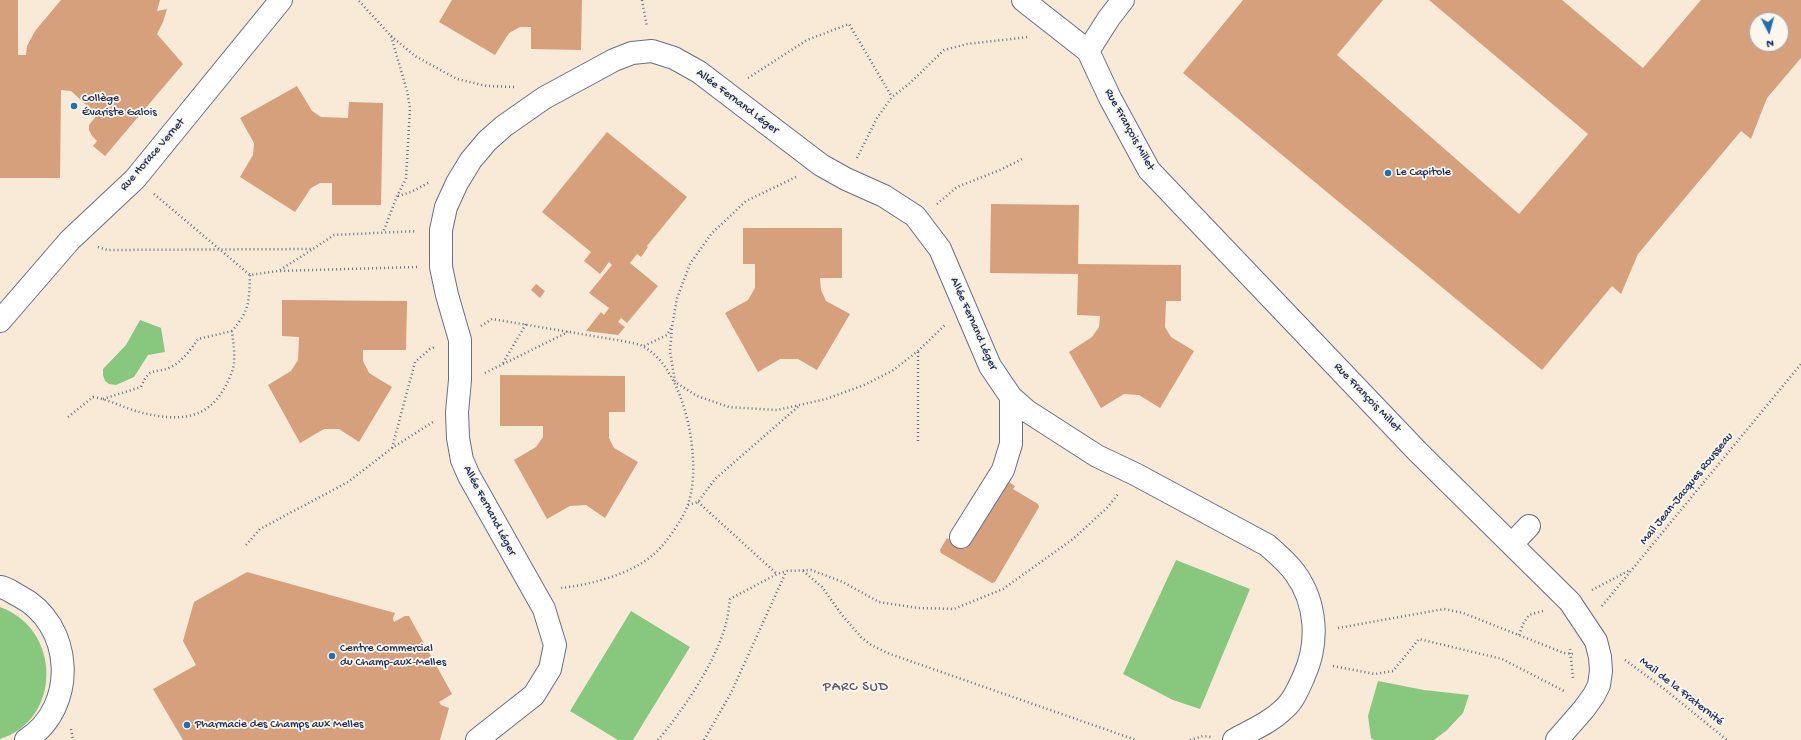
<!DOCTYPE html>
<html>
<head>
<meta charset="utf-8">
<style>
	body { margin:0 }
	#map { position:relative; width:1801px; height:740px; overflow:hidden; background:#f8ead7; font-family:"Gochi Hand",sans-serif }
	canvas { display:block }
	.north { position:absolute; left:1749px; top:12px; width:40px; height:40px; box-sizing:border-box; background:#fbf7ec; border:1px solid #a1a7b3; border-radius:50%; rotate:174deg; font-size:11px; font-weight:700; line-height:16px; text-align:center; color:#1b2f5e }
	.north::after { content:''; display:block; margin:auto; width:14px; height:18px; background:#1f6fb2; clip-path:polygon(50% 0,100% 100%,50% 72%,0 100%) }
</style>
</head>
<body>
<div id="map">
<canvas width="1801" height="740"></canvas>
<div class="north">N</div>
</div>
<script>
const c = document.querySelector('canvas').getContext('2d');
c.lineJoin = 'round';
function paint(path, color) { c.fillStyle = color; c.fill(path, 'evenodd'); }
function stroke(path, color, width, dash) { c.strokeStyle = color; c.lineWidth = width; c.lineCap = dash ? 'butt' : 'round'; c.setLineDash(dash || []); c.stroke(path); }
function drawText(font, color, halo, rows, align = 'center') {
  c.font = font + ' "Gochi Hand",sans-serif'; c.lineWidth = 3.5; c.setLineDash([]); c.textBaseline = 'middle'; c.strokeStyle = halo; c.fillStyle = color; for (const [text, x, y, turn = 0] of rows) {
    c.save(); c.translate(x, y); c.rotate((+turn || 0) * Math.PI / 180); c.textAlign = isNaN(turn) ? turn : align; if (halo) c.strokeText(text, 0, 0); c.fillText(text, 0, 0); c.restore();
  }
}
paint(new Path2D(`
	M 140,320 L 161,328 L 165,352 L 148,355 L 134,377 L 116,385 L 109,384 L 105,381 L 103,375 L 103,369 L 126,345 Z
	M 1176,560 L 1250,589 L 1200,709 L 1173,700 L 1123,674 Z
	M 0,607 C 62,629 62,720 0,739 Z
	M 631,611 L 690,647 L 633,740 L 618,740 L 570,711 Z
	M 1378,681 L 1424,690 L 1469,695 L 1463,713 L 1447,730 L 1434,740 L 1374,740 L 1371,738 L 1368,716 Z`), '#88c77e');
paint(new Path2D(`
	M 0,0 L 18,0 L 18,55 L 26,55 L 27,46 L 35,31 L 61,0 L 160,0 L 157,11 L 167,9 L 163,22 L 157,34 L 183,64 L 105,156 L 93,146 L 97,141 L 92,136 L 89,130 L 89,125 L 97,115 L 71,91 L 61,90 L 60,178 L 0,178 Z
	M 452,0 L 582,0 L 581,50 L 531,49 L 531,27 L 520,27 L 509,33 L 495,55 L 439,22 Z
	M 1243,0 L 1383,0 L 1337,55 L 1519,214 L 1588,134 L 1429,0 L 1562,0 L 1643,68 L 1701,0 L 1801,0 L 1801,58 L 1767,98 L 1751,139 L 1741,131 L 1638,254 L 1621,294 L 1612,286 L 1542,370 L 1183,73 ZM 1757,20 L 1781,20 L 1781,44 L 1757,44 Z
	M 297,86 L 312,111 L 321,117 L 348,118 L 349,102 L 383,103 L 381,205 L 332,205 L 332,183 L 320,183 L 311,188 L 295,212 L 240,177 L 253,155 L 254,143 L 240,118 Z
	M 607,132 L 687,197 L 647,246 L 648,247 L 641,257 L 637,254 L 630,263 L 658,286 L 627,323 L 621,318 L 618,322 L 625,327 L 618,335 L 586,331 L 601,312 L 604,315 L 609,308 L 589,293 L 612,265 L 609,262 L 600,274 L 584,261 L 591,252 L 542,212 Z
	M 991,204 L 1079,205 L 1078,264 L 1181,265 L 1181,301 L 1166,301 L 1165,327 L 1171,337 L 1194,351 L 1160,408 L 1139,395 L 1124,394 L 1101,408 L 1069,352 L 1092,337 L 1099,327 L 1100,316 L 1077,315 L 1078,274 L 990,273 Z
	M 743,228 L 842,228 L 842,278 L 820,278 L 821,290 L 826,301 L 850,314 L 817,370 L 798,359 L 780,359 L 758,372 L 725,313 L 748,300 L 755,288 L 755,264 L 743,264 Z
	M 536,284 L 545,291 L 540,298 L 531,290 Z
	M 282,300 L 407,301 L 406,350 L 363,350 L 363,361 L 369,373 L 392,387 L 359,442 L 339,429 L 324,429 L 300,443 L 268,385 L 291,371 L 298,360 L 299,337 L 282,336 Z
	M 500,375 L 625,376 L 625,412 L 609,412 L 609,438 L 614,448 L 638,462 L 605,518 L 586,505 L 570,506 L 547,519 L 514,460 L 536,447 L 543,437 L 543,426 L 500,426 Z
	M 1007,481 L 1015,486 L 1013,489 L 1038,504 L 1039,507 L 995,582 L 992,583 L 941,553 L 940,550 L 947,538 L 965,549 L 1003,483 Z
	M 247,572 L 395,613 L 393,618 L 394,622 L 405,616 L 409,616 L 452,694 L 439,702 L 441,705 L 449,708 L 440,740 L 183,740 L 153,689 L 196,665 L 183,641 L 194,602 Z`), '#d6a07c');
const minor = new Path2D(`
	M 1023,0 L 1088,51 L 1110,98 L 1149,170 L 1418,452 L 1570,602 L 1596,641 L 1600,657 L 1601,671 L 1599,685 L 1594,695 L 1584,709 L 1557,740
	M 1088,51 L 1109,18 L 1123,0
	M 0,321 L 70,240 L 135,179 L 281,0
	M 961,537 L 1003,470 L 1011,444 L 1011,397
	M 1512,544 L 1529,526
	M 0,587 C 7,588 13,593 19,596 C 74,624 78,707 26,740
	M 477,740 L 534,695 L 550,669 L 555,645 L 544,609 L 469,476 L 462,460 L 458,438 L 457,412 L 460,380 L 460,340 L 447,295 L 441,267 L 441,230 L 446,207 L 457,183 L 471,160 L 487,141 L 504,126 L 544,98 L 614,60 L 632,53 L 652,51 L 674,58 L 699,72 L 821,165 L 846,179 L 884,196 L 915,216 L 940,249 L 990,366 L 1011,397 L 1027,411 L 1097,456 L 1135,474 L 1267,545 C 1277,554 1287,562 1295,573 C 1317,603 1319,643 1304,676 C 1299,687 1294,700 1285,708 C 1271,722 1252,730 1234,740`);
stroke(minor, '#687088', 24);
stroke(new Path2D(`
	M 642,0 L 647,27
	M 359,1 L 391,36 L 407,91 L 410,108 L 406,179 L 397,196 L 383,233
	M 391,36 L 415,56 L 457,79 L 487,86 L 515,87
	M 748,78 L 807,40 L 849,24 L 892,97
	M 857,158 L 877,118 L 892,97 L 909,84 L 944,50 L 967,44 L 1029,37
	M 796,177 L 746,201 L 712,233 L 690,264 L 677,298 L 672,327 L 670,351 L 675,382 L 697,396 L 729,407 L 777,410 L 826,399 L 864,385 L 892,371 L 918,351 L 946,324
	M 154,194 L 250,275 L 278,271 L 417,267
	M 398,196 L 411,192 L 430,182
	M 937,204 L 957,187 L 1000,170 L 1024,158
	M 98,247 L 107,250 L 313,249 L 334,235 L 417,231
	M 280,270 L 313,249
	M 481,326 L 492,319 L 623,341 C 630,343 638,343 644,347 C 685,369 703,463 688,504 C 684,518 665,545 654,554 C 632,574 590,585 561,588
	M 644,346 L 667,335 L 671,328
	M 918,352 L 918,443
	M 503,363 L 526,324
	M 485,373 L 568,332
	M 103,399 L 141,387 C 150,365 154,375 171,367 C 183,361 191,349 198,339 L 232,331
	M 68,417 L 93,397 C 111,400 126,409 143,413 C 176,421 207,421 225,387 C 229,379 234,370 234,361 C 235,351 233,341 232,331 C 250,310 249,301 250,275
	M 392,448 L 415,362 L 430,349 L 435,347
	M 698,502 L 777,574
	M 688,505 L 698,502 L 715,479 L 800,405
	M 246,545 L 260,529 L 348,482 L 392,448 L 433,422
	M 803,571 L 822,587 L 842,615 L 861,637 L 871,645 L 890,654 L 1136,740
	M 1592,590 L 1630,570
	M 1602,606 L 1801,364
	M 1338,628 L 1444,609 L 1463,613 L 1564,653 L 1573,654
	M 1519,635 L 1523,624 L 1529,615 L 1543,611
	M 1570,649 L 1573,678
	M 1625,660 L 1663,688 L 1727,740
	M 1333,666 L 1375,674 L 1393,671 L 1419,639 L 1502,659 L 1566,692
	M 71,729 L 73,740
	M 658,740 C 684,709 715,663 726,624 C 728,616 729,607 730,599 L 777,574 L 787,571 L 811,570 L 843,582 L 879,602 L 918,608 L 954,609 L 1003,589 L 1073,539 L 1108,507 L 1118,494
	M 704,740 L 731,693 L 786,572
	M 1190,740 L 1203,736 L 1211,737`), '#687088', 2.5, [1, 3]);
stroke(minor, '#fff', 22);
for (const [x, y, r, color] of [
	[74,106,4,"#1f6fb2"],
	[1388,173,4,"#1f6fb2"],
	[332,656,4,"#1f6fb2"],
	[187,725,4,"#1f6fb2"]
]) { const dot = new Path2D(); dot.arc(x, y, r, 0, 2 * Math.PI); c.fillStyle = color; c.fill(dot); stroke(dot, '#fbf7ec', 1.5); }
drawText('12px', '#1b2f5e', '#fbf7ec', [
	["Collège",82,99],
	["Évariste Galois",82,113],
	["Le Capitole",1396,173],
	["Centre Commercial",340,649],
	["du Champ-aux-Melles",340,663],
	["Pharmacie des Champs aux Melles",195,725]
], 'left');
drawText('12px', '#1b2f5e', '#fbf7ec', [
	["Allée Fernand Léger",737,102,37],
	["Rue François Millet",1129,130,61],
	["Rue Horace Vernet",153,155,-49],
	["Allée Fernand Léger",973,324,66],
	["Rue François Millet",1367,398,46],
	["Mail Jean-Jacques Rousseau",1687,489,-51],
	["Allée Fernand Léger",489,511,62],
	["Mail de la Fraternité",1681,692,38]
]);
c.letterSpacing = '1px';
drawText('14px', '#5c5768', '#fbf7ec', [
	["PARC SUD",856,688]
]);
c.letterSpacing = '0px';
</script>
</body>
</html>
